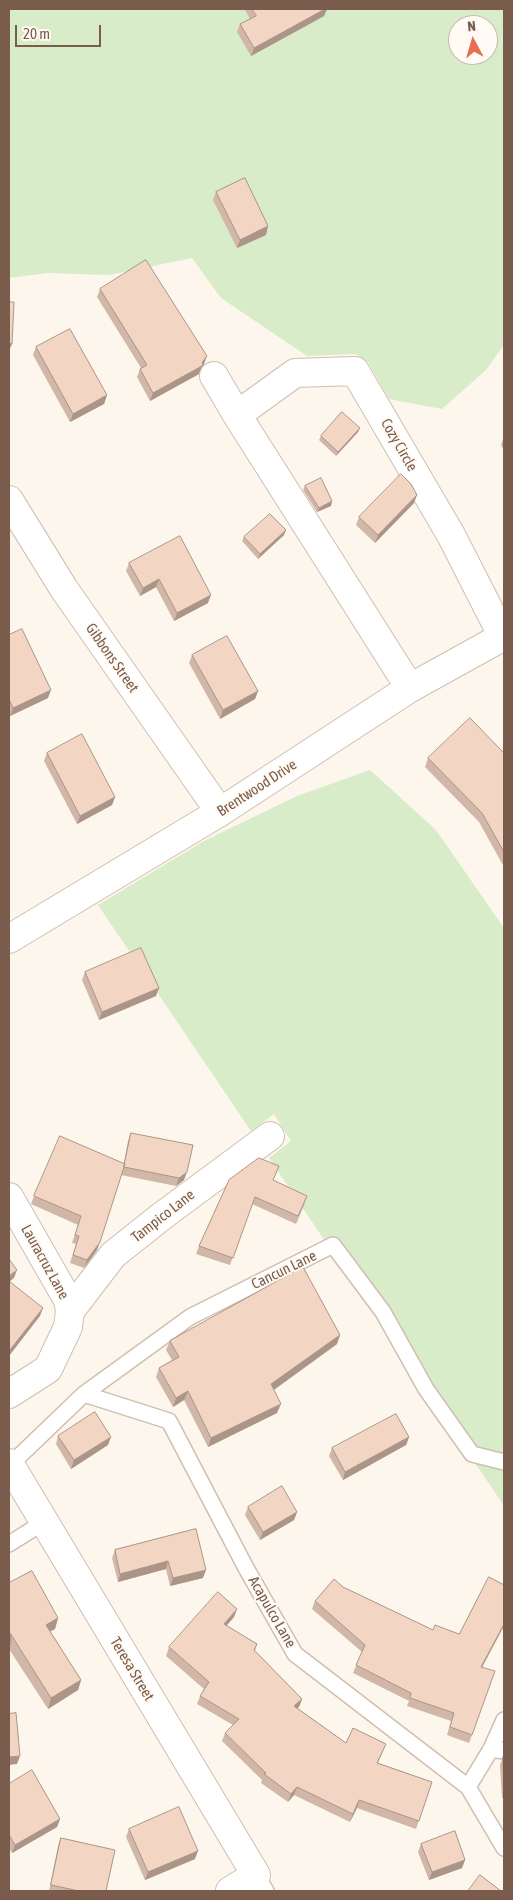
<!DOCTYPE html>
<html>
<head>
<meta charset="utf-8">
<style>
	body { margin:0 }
	#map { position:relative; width:513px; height:1900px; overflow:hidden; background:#fdf6ec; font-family:"Asap Condensed",sans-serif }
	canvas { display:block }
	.frame { position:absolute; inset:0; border:10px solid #7a5c4d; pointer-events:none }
	.north { position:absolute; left:448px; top:15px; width:50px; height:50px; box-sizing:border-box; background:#fffaf3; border:1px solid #cabbb1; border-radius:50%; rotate:354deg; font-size:14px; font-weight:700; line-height:20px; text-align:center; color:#7a5c4d }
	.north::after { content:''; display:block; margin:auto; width:18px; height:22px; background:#e76f51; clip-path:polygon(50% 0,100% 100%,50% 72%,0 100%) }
	.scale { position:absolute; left:15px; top:25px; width:86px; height:22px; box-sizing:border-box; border:2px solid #7a5c4d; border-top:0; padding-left:6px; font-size:15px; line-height:18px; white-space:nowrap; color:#7a5c4d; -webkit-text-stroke:4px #fffaf3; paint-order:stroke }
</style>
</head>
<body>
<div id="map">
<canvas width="513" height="1900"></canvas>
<div class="frame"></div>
<div class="north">N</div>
<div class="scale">20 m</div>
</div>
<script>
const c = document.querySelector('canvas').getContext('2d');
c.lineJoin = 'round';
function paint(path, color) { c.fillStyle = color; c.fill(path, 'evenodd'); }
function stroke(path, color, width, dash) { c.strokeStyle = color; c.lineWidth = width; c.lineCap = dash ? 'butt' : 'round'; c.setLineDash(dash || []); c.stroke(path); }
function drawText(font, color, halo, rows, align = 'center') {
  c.font = font + ' "Asap Condensed",sans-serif'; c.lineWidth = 4; c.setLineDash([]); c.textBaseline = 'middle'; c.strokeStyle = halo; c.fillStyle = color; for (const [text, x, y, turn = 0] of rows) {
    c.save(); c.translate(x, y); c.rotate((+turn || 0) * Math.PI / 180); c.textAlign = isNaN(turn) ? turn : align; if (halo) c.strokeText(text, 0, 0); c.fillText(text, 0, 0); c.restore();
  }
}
paint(new Path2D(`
	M 9,9 L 504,9 L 504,345 L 486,370 L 442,409 L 389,399 L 368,362 L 355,354 L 307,356 L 221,298 L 192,258 L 109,275 L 47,273 L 9,278 ZM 458,25 L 488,25 L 488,55 L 458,55 Z
	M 370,770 L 436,830 L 504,928 L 504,1506 L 269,1158 L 291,1141 L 274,1114 L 251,1131 L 98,905 L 204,841 L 297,796 Z`), '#d8ecc9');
const service = new Path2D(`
	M 84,1394 L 169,1421 L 246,1568 L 295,1654 L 468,1787 L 504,1848
	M 10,1465 L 84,1394 L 190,1317 L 333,1245 L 383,1312 L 426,1389 L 472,1454 L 504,1462
	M 9,1544 L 44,1522
	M 504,1720 L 491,1749 L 504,1751
	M 468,1787 L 491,1749
	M 256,1875 L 266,1891`);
const minor = new Path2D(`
	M 214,376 L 237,415 L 410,688
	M 237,415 L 295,373 L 355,371 L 451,535 L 503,637
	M 9,500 L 64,589 L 220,812
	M 9,1197 L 68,1300 L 70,1311 L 68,1327 L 48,1369 L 9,1394
	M 70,1311 L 113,1255 L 162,1216 L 270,1136
	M 9,1463 L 256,1875 L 230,1891`);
const tertiary = new Path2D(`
	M 9,939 L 220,812 L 410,688 L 504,636`);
stroke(service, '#d1beb0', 18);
stroke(minor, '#d1beb0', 30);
stroke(tertiary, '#d1beb0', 30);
stroke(service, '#fff', 15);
stroke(minor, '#fff', 28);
stroke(tertiary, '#fff', 28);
paint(new Path2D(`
	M 245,9 L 327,9 L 324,16 L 251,56 L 237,32 L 240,24 L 250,19 L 245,10 Z
	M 216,192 L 266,235 L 237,248 L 213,200 Z
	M 100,289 L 204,364 L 201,368 L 199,374 L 150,401 L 137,377 L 140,369 L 141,368 L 97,297 Z
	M 36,347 L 107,395 L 104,404 L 70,422 L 33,355 Z
	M 358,432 L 336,456 L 319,440 L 321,436 Z
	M 504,436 L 504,451 L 501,445 Z
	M 305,486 L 331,506 L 317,512 L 303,490 Z
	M 414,503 L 375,543 L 356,525 L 359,517 Z
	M 284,535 L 258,559 L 242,541 L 244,537 Z
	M 129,563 L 208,603 L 174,621 L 156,587 L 140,596 L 126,571 Z
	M 9,635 L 48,698 L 10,716 L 9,713 Z
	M 192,655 L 258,691 L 255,699 L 220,719 L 189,663 Z
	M 47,753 L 115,797 L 112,805 L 77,824 L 44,761 Z
	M 504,753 L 504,867 L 479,822 L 425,767 L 428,758 Z
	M 85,972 L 156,996 L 99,1020 L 82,980 Z
	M 131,1133 L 184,1180 L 176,1186 L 121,1175 L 97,1250 L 84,1268 L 70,1263 L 76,1244 L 72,1243 L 78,1225 L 31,1204 L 34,1196 L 124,1163 L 128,1141 Z
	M 273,1181 L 305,1203 L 296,1224 L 252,1204 L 230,1265 L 196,1254 L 199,1246 Z
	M 340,1335 L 337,1344 L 274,1390 L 277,1413 L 208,1447 L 184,1400 L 173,1407 L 156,1377 L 159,1368 L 172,1360 L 166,1350 L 170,1341 Z
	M 58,1436 L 108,1445 L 71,1469 L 56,1444 Z
	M 409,1437 L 406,1445 L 343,1480 L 329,1456 L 332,1448 Z
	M 248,1507 L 297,1512 L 294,1520 L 260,1540 L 245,1515 Z
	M 196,1529 L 203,1578 L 170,1586 L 166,1569 L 118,1582 L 112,1558 L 115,1550 Z
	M 9,1583 L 58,1618 L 55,1629 L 50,1631 L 81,1680 L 78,1690 L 48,1709 L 9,1649 L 9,1650 Z
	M 343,1587 L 483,1667 L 472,1735 L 469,1743 L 447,1735 L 451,1721 L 407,1706 L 409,1701 L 353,1673 L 362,1652 L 312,1609 L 315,1601 Z
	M 234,1617 L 226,1626 L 257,1644 L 255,1651 L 302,1699 L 299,1707 L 297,1708 L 346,1743 L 386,1744 L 378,1763 L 432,1782 L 416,1829 L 357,1808 L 350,1822 L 294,1795 L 288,1802 L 261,1783 L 262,1780 L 222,1741 L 225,1733 L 233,1725 L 197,1704 L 200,1696 L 204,1689 L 166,1656 L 169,1647 Z
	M 503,1757 L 504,1757 L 504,1798 L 502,1798 L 500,1765 Z
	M 9,1784 L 60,1819 L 57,1827 L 12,1853 L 9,1848 Z
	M 129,1829 L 195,1859 L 145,1880 L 126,1837 Z
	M 61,1838 L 106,1891 L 49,1891 L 58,1846 Z
	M 421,1844 L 465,1860 L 462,1868 L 429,1880 L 418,1852 Z`), '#d1b7a8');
paint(new Path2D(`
	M 325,9 L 327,9 L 324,16 L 251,56 L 254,48 Z
	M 268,226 L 266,235 L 237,248 L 240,240 Z
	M 9,343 L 12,344 L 9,351 Z
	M 207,356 L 204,364 L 201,368 L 199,374 L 150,401 L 153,393 L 203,361 Z
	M 107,395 L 104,404 L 70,422 L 73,414 Z
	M 360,428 L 358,432 L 336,456 L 338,452 Z
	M 417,495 L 414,503 L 375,543 L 378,535 Z
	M 332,501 L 331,506 L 317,512 L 319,508 Z
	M 286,530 L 284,535 L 258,559 L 260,554 Z
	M 159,579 L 156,587 L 140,596 L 143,588 Z
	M 211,595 L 208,603 L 174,621 L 177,613 Z
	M 51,690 L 48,698 L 10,716 L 13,708 Z
	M 258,691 L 255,699 L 220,719 L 223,710 Z
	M 115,797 L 112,805 L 77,824 L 80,816 Z
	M 159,988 L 156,996 L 99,1020 L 102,1012 Z
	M 187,1172 L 184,1180 L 176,1186 L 179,1178 Z
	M 100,1242 L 97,1250 L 84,1268 L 87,1260 Z
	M 17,1270 L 14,1278 L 9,1282 L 9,1276 Z
	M 43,1308 L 40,1316 L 9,1356 L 9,1351 Z
	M 340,1335 L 337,1344 L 268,1394 L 271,1384 Z
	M 188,1391 L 184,1400 L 173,1407 L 176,1398 Z
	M 281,1404 L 277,1413 L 208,1447 L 211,1438 Z
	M 111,1437 L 108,1445 L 71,1469 L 74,1460 Z
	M 409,1437 L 406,1445 L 343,1480 L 345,1472 Z
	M 297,1512 L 294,1520 L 260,1540 L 263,1532 Z
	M 168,1561 L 166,1569 L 118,1582 L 120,1574 Z
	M 206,1570 L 203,1578 L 170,1586 L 173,1578 Z
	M 237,1609 L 234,1617 L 221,1632 L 224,1624 Z
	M 58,1618 L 55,1629 L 43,1635 L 46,1625 Z
	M 504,1624 L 504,1626 L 478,1675 L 481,1667 Z
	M 81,1680 L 78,1690 L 48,1709 L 51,1698 Z
	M 302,1699 L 299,1707 L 291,1714 L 294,1706 Z
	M 20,1756 L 17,1764 L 9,1765 L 9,1757 Z
	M 297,1787 L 294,1795 L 288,1802 L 291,1794 Z
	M 359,1800 L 357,1808 L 350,1822 L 353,1814 Z
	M 60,1819 L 57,1827 L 12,1853 L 15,1845 Z
	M 198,1851 L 195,1859 L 145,1880 L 148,1872 Z
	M 465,1860 L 462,1868 L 429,1880 L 432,1872 Z`), '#aa9588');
const building = new Path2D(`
	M 252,9 L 325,9 L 254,48 L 240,24 L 256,16 Z
	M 245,178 L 268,226 L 240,240 L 216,192 Z
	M 146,260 L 207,356 L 203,361 L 202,366 L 153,393 L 140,369 L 147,365 L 100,289 Z
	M 9,302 L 14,302 L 12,344 L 9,343 Z
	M 70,329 L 107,395 L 73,414 L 36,347 Z
	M 342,412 L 360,428 L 338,452 L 321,436 Z
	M 401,474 L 411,484 L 417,495 L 378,535 L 359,517 Z
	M 321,478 L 332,501 L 319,508 L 305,486 Z
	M 270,514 L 286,530 L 260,554 L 244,537 Z
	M 180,536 L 211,595 L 177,613 L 159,579 L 143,588 L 129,563 Z
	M 22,629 L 51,690 L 13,708 L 9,699 L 9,635 Z
	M 227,636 L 258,691 L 223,710 L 192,655 Z
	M 470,718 L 504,753 L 504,852 L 482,813 L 428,758 Z
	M 82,734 L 115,797 L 80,816 L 47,753 Z
	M 141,948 L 159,988 L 102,1012 L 85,972 Z
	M 131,1133 L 193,1145 L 187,1172 L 179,1178 L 124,1167 Z
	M 60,1136 L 125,1164 L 100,1242 L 87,1260 L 73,1255 L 79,1236 L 75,1235 L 81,1216 L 34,1196 Z
	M 259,1158 L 279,1166 L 273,1180 L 307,1196 L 298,1216 L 255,1197 L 233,1258 L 199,1246 L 229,1180 Z
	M 9,1259 L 17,1270 L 9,1276 Z
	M 303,1267 L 340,1335 L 271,1384 L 281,1404 L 211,1438 L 188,1391 L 176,1398 L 159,1368 L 179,1357 L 170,1341 Z
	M 9,1281 L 43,1308 L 9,1351 Z
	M 95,1412 L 111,1437 L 74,1460 L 58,1436 Z
	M 396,1414 L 409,1437 L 345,1472 L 332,1448 Z
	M 282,1486 L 297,1512 L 263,1532 L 248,1507 Z
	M 196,1529 L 206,1570 L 173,1578 L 168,1561 L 120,1574 L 115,1550 Z
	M 32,1571 L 58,1618 L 46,1625 L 81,1680 L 51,1698 L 10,1633 L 11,1644 L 9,1645 L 9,1583 Z
	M 489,1577 L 504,1585 L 504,1624 L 481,1667 L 495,1671 L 472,1735 L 450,1727 L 454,1713 L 410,1698 L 411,1693 L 356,1665 L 365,1645 L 315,1601 L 334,1579 L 343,1587 L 433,1630 L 435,1625 L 459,1634 Z
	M 218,1592 L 237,1609 L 224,1624 L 257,1644 L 254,1650 L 302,1699 L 294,1706 L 346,1743 L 353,1728 L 386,1744 L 377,1763 L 432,1782 L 419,1821 L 359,1800 L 353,1814 L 297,1787 L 291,1794 L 264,1774 L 266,1773 L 225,1733 L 239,1719 L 200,1696 L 209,1682 L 169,1647 Z
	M 16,1713 L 20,1756 L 9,1757 L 9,1714 Z
	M 503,1757 L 504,1757 L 504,1782 Z
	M 32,1770 L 60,1819 L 15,1845 L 9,1835 L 9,1784 Z
	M 179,1807 L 198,1851 L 148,1872 L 129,1829 Z
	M 455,1831 L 465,1860 L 432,1872 L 421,1844 Z
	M 61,1838 L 115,1850 L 106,1891 L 79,1891 L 51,1885 Z
	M 480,1875 L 501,1891 L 468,1891 Z`);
paint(building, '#f3d5c3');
stroke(building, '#aa9588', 1);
drawText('15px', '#7a5c4d', '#fffaf3', [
	["Cozy Circle",399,445,60],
	["Gibbons Street",112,658,55],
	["Brentwood Drive",257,788,-33],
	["Tampico Lane",163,1216,-38],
	["Lauracruz Lane",45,1262,61],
	["Cancun Lane",284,1270,-26],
	["Acapulco Lane",272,1612,60],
	["Teresa Street",132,1669,59]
]);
</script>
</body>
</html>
